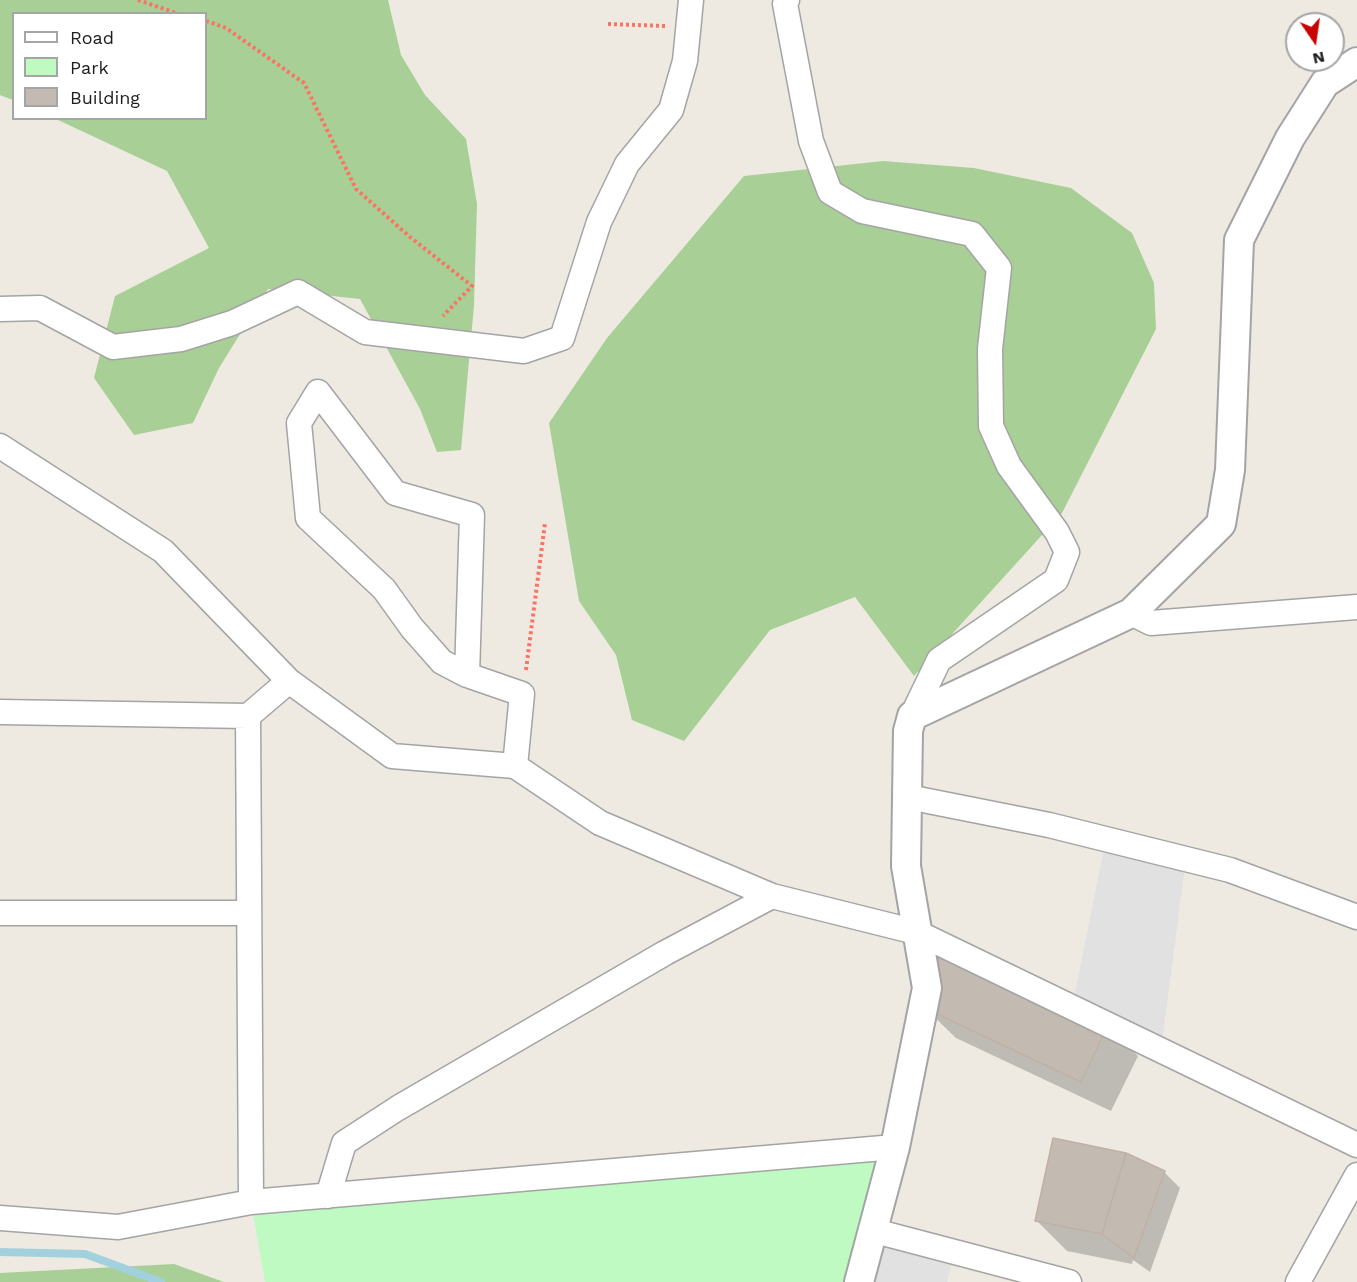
<!DOCTYPE html>
<html>
<head>
<meta charset="utf-8">
<style>
	body { margin:0 }
	#map { position:relative; width:1357px; height:1282px; overflow:hidden; background:#eeeae2; font-family:"Work Sans",sans-serif }
	canvas { display:block }
	.legend { position:absolute; left:12px; top:12px; width:195px; height:108px; box-sizing:border-box; background:#fff; border:2px solid #a5a5a5; margin:0; padding:8px 10px; list-style:none; font-size:18px; color:#1d1d1d }
	.legend li { display:flex; align-items:center; gap:12px; height:30px }
	.legend b { width:30px; border:2px solid #a5a5a5 }
	.north { position:absolute; left:1285px; top:12px; width:60px; height:60px; box-sizing:border-box; background:#fff; border:2px solid #a5a5a5; border-radius:50%; rotate:167deg; font-size:16px; font-weight:700; line-height:24px; text-align:center; color:#1d1d1d }
	.north::after { content:''; display:block; margin:auto; width:21px; height:27px; background:#ca0003; clip-path:polygon(50% 0,100% 100%,50% 72%,0 100%) }
</style>
</head>
<body>
<div id="map">
<canvas width="1357" height="1282"></canvas>
<ul class="legend">
<li><b style="height:8px;background:#fff"></b>Road</li>
<li><b style="height:16px;background:#befac2"></b>Park</li>
<li><b style="height:16px;background:#c3bab2"></b>Building</li>
</ul>
<div class="north">N</div>
</div>
<script>
const c = document.querySelector('canvas').getContext('2d');
c.lineJoin = 'round';
function paint(path, color) { c.fillStyle = color; c.fill(path, 'evenodd'); }
function stroke(path, color, width, dash) { c.strokeStyle = color; c.lineWidth = width; c.lineCap = dash ? 'butt' : 'round'; c.setLineDash(dash || []); c.stroke(path); }
paint(new Path2D(`
	M 0,0 L 388,0 L 401,55 L 425,95 L 466,139 L 477,204 L 474,305 L 461,450 L 437,452 L 420,409 L 360,299 L 268,289 L 219,368 L 193,423 L 134,435 L 94,378 L 115,296 L 209,248 L 167,171 L 56,119 L 206,118 L 206,14 L 14,14 L 13,100 L 0,95 Z
	M 883,161 L 974,168 L 1071,188 L 1132,233 L 1154,283 L 1156,329 L 1062,513 L 914,676 L 855,597 L 770,630 L 684,741 L 632,720 L 616,655 L 579,601 L 549,423 L 607,338 L 744,176 Z
	M 174,1264 L 224,1282 L 0,1282 L 0,1273 Z`), '#a8cf96');
paint(new Path2D(`
	M 895,1147 L 863,1282 L 265,1282 L 251,1202 Z`), '#befac2');
paint(new Path2D(`
	M 1106,839 L 1186,859 L 1161,1050 L 1072,1007 Z
	M 871,1230 L 955,1253 L 947,1282 L 859,1282 Z`), '#e1e1e1');
paint(new Path2D(`
	M 925,1008 L 1107,1026 L 1138,1056 L 1111,1111 L 956,1038 Z
	M 1164,1172 L 1180,1188 L 1150,1272 L 1133,1260 L 1132,1264 L 1067,1251 L 1036,1220 Z`), '#0003');
stroke(new Path2D(`
	M 0,1252 L 85,1254 L 161,1282`), '#a2d1dd', 8);
const building = new Path2D(`
	M 942,945 L 1108,1025 L 1081,1082 L 924,1008 Z
	M 1053,1138 L 1126,1153 L 1102,1234 L 1035,1221 Z
	M 1126,1153 L 1165,1171 L 1134,1258 L 1102,1234 Z`);
paint(building, '#c3bab2');
stroke(building, '#c0b0a5', 1.5);
const minor = new Path2D(`
	M 787,0 L 785,4 L 811,141 L 830,192 L 862,211 L 972,234 L 999,268 L 990,349 L 991,426 L 1009,466 L 1057,532 L 1067,552 L 1056,580 L 939,660 L 912,716
	M 0,309 L 40,308 L 113,347 L 181,339 L 232,323 L 298,292 L 365,332 L 524,351 L 562,338 L 599,222 L 627,164 L 671,110 L 685,61 L 691,0
	M 0,446 L 163,551 L 289,681 L 392,756 L 515,766 L 600,823 L 772,896 L 916,932 L 1357,1145
	M 1131,613 L 1151,623 L 1357,607
	M 467,675 L 442,662 L 412,628 L 384,589 L 308,518 L 299,423 L 318,392 L 395,493 L 472,515 L 467,675 L 522,694 L 515,766
	M 0,712 L 248,716 L 289,681
	M 248,716 L 251,1202
	M 908,797 L 1049,825 L 1230,870 L 1357,917
	M 0,913 L 249,913
	M 328,1196 L 344,1143 L 398,1108 L 665,953 L 772,896
	M 0,1218 L 118,1227 L 251,1202 L 895,1147
	M 871,1230 L 1069,1282
	M 1298,1282 L 1357,1175`);
const tertiary = new Path2D(`
	M 859,1282 L 895,1147 L 927,988 L 906,866 L 908,731 L 912,716 L 1131,613 L 1221,524 L 1230,470 L 1239,240 L 1290,138 L 1325,83 L 1357,62`);
stroke(minor, '#a4a4a4', 27);
stroke(tertiary, '#a4a4a4', 32);
stroke(new Path2D(`
	M 138,0 L 179,14
	M 206,21 L 226,28 L 304,83 L 356,189 L 410,237 L 472,286 L 443,316
	M 608,24 L 665,26
	M 526,670 L 545,523`), '#fc7365', 4, [3, 3]);
stroke(minor, '#fff', 24);
stroke(tertiary, '#fff', 28);
</script>
</body>
</html>
